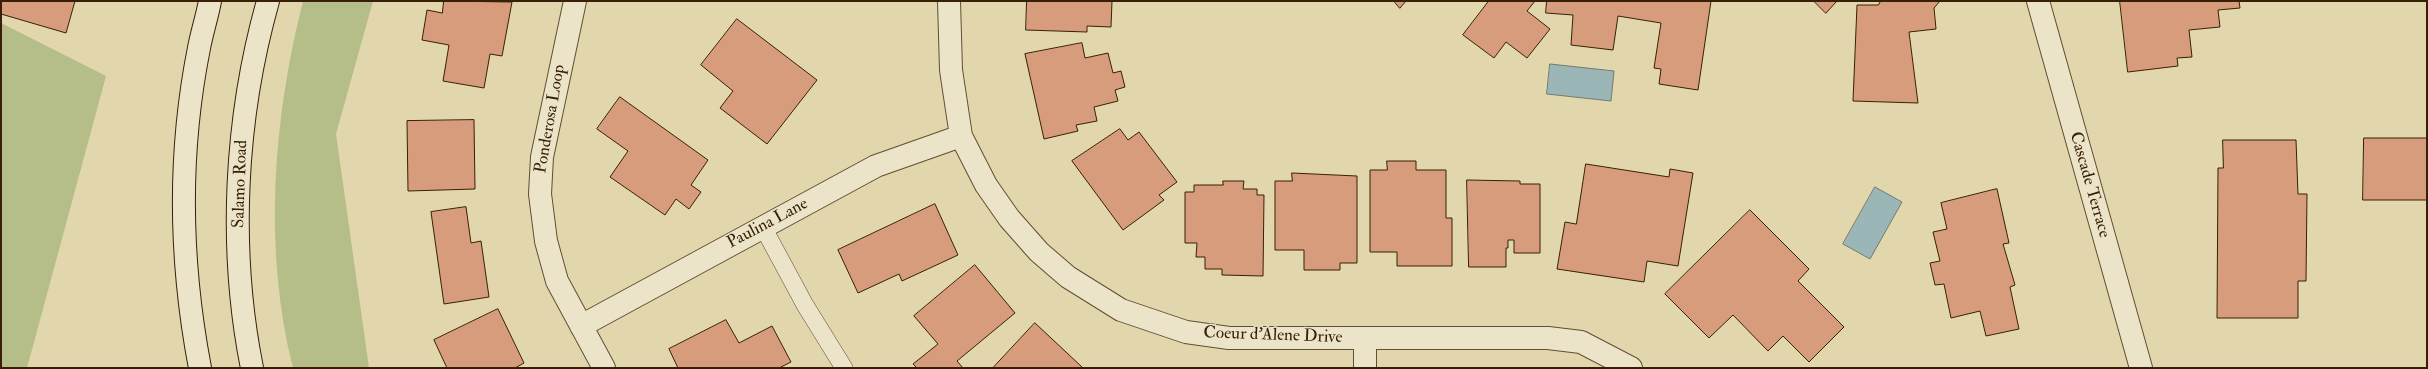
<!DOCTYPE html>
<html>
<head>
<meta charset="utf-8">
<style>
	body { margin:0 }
	#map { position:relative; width:2428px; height:369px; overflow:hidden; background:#e2d6ac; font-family:"IM FELL Double Pica",serif }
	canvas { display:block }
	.frame { position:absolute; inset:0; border:2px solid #372006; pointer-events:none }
</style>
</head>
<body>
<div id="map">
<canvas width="2428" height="369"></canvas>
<div class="frame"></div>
</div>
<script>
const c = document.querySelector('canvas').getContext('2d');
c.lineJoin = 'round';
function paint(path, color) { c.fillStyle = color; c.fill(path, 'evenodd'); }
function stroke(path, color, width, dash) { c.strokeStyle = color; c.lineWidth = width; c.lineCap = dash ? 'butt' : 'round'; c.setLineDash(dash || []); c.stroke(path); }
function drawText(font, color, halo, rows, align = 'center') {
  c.font = font + ' "IM FELL Double Pica",serif'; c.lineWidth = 3; c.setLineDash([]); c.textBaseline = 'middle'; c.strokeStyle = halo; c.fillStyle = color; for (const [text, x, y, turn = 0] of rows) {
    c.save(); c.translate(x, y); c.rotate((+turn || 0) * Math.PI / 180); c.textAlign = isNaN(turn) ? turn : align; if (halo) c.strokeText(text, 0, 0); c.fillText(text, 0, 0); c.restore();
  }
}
paint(new Path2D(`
	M 303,1 L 373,1 L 336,134 L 369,368 L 293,368 C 263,248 273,120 303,1 Z
	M 1,23 L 106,76 L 27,368 L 1,368 Z`), '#b5bd88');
const water = new Path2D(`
	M 1550,64 L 1614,71 L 1611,101 L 1547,94 Z
	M 1875,187 L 1902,202 L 1870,259 L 1843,244 Z`);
paint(water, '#9bb6b6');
stroke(water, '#737a70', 1);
const building = new Path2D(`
	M 1,1 L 75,1 L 66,33 L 1,14 Z
	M 444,1 L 512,2 L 502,56 L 490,54 L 484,88 L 443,81 L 449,45 L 422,40 L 427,10 L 442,13 Z
	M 1027,1 L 1112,1 L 1111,27 L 1087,26 L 1087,32 L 1026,30 Z
	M 1394,1 L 1406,1 L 1400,8 Z
	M 1489,1 L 1535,1 L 1527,11 L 1550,29 L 1527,58 L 1506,42 L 1494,58 L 1463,35 Z
	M 1547,1 L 1711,1 L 1698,90 L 1659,84 L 1661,69 L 1654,68 L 1661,23 L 1618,16 L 1613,50 L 1571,45 L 1573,15 L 1546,13 Z
	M 1814,1 L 1837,1 L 1826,13 Z
	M 1881,1 L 1940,1 L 1934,8 L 1936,29 L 1909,32 L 1918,103 L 1853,101 L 1857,5 L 1878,5 Z
	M 2120,1 L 2239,1 L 2240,8 L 2218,10 L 2220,27 L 2189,30 L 2192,57 L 2177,58 L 2178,66 L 2128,72 Z
	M 737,19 L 817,80 L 767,144 L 720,108 L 733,91 L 701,65 Z
	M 1082,43 L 1085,58 L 1108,53 L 1113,73 L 1121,71 L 1125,87 L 1115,90 L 1118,101 L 1094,107 L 1097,121 L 1076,125 L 1078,131 L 1044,139 L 1025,54 Z
	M 620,97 L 708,160 L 691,185 L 701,192 L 689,209 L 676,199 L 665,215 L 610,177 L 628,151 L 597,129 Z
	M 474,120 L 475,189 L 408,191 L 407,121 Z
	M 1120,129 L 1128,140 L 1139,132 L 1177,182 L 1159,195 L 1164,200 L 1123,230 L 1072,161 Z
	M 2364,138 L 2427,138 L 2427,200 L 2363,200 Z
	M 2223,140 L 2296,140 L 2298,194 L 2307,194 L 2306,281 L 2298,281 L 2298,318 L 2217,318 L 2218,168 L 2223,168 Z
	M 1387,161 L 1416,161 L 1416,170 L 1446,170 L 1446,218 L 1452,218 L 1452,266 L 1397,266 L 1397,252 L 1370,252 L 1370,170 L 1387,170 Z
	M 1586,164 L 1669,177 L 1670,169 L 1693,173 L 1678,266 L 1647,261 L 1644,282 L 1557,269 L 1565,222 L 1576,224 Z
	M 1292,173 L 1357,176 L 1357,263 L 1340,263 L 1340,270 L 1304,270 L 1304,250 L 1275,250 L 1275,181 L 1292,181 Z
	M 1467,180 L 1520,181 L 1520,184 L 1540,184 L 1540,253 L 1514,253 L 1514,240 L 1508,240 L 1508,248 L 1506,248 L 1506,267 L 1469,267 Z
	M 1223,181 L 1244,181 L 1243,189 L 1257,189 L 1257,195 L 1264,195 L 1263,276 L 1222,275 L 1222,269 L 1205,269 L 1205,257 L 1196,257 L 1197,243 L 1185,243 L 1185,192 L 1194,192 L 1194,185 L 1223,185 Z
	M 1997,189 L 2009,243 L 2003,244 L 2015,285 L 2010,287 L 2019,329 L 1986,336 L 1980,311 L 1951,318 L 1944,284 L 1935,285 L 1930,263 L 1940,261 L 1933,232 L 1947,229 L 1941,203 Z
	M 935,204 L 958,255 L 902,281 L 899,274 L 858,293 L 838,250 Z
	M 466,207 L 471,243 L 481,241 L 489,297 L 444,304 L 431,212 Z
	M 1750,210 L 1809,269 L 1798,281 L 1844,327 L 1809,362 L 1783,336 L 1768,351 L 1733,315 L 1709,338 L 1665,294 Z
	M 975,265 L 1015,313 L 957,361 L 963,368 L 917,368 L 913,364 L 938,344 L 914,316 Z
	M 498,309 L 524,363 L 515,368 L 447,368 L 434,340 Z
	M 726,320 L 739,343 L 772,326 L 791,362 L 779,368 L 678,368 L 669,349 Z
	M 1035,323 L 1082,367 L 1081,368 L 993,368 Z`);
paint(building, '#d79c7b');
stroke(building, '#372006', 1);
const lane = new Path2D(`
	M 763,227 L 805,305 L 844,368`);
const street = new Path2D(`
	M 575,1 L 542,157 L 540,194 L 546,241 L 557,281 L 604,368
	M 949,1 L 951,70 L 961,136 L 986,185 L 1009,218 L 1039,252 L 1068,277 L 1121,310 L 1186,332 L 1229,338 L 1548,338 L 1581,342 L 1631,368
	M 2038,1 L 2141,368
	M 581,326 L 876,166 L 961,136
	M 1365,340 L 1365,368`);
const secondary = new Path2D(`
	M 200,368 C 180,263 178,153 199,48 C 202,32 207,17 210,1
	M 252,368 C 228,248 235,118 268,1`);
stroke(lane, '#624e30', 18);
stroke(street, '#624e30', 24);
stroke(secondary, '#372006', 24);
stroke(lane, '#ece4c9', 17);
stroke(street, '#ece4c9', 22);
stroke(secondary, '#ece4c9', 22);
drawText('17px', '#372006', '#ece4c9', [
	["Ponderosa Loop",551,119,-80],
	["Salamo Road",241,184,-88],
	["Cascade Terrace",2089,185,74],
	["Paulina Lane",768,224,-28],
	["Coeur d'Alene Drive",1273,336,2]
]);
</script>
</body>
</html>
